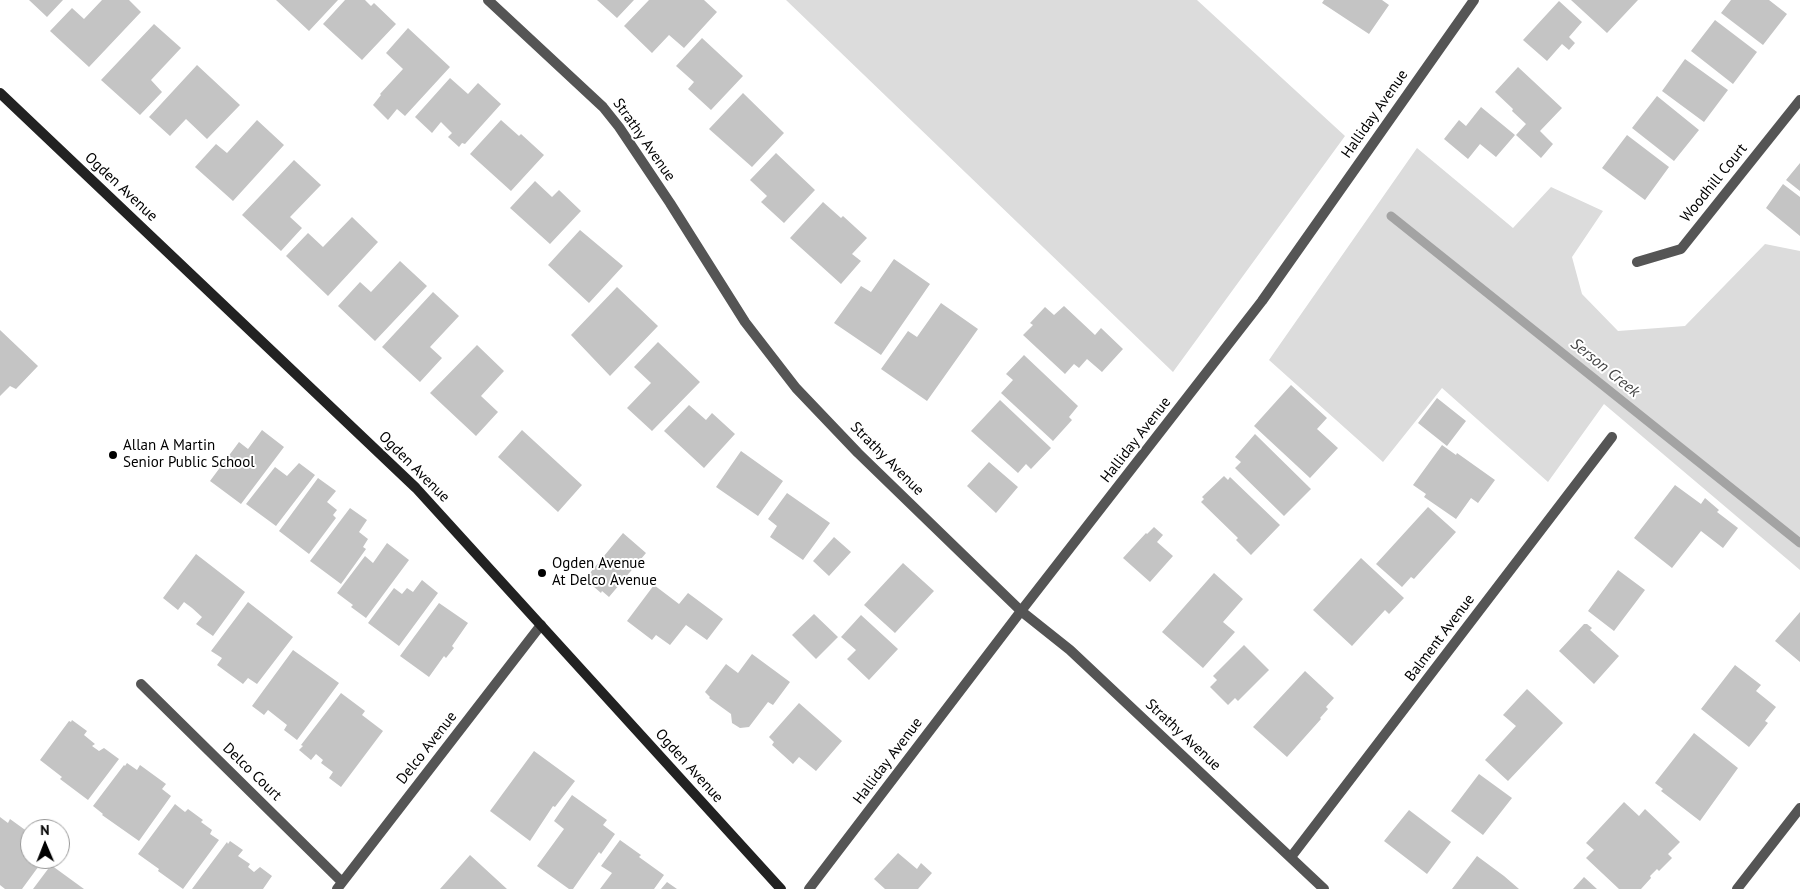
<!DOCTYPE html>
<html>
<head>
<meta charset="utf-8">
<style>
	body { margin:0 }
	#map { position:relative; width:1800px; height:889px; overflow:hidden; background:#fff; font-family:"PT Sans",sans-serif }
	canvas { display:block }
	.north { position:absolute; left:20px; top:819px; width:50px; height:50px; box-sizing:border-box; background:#fff; border:1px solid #999; border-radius:50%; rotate:359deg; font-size:14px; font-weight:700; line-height:20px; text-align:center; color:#000 }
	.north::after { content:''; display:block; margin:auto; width:18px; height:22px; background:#000; clip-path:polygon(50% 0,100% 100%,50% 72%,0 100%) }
</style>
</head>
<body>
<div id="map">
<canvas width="1800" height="889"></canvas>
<div class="north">N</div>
</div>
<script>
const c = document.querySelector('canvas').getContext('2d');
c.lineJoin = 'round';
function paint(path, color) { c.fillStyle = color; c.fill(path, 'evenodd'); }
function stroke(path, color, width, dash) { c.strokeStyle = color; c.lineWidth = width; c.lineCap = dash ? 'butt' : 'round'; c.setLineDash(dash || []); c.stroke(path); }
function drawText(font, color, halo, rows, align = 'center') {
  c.font = font + ' "PT Sans",sans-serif'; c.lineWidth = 4; c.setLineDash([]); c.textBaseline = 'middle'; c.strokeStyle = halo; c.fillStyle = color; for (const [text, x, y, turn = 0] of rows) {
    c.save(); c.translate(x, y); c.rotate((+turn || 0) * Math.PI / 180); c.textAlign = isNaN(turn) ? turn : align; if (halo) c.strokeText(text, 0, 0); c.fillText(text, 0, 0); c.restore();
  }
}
paint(new Path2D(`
	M 786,0 L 1197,0 L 1345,136 L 1173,372 Z
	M 1417,148 L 1513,228 L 1551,187 L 1603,211 L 1572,257 L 1582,294 L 1618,331 L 1685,326 L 1765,244 L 1800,251 L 1800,570 L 1604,404 L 1548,482 L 1442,388 L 1383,462 L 1269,360 Z`), '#dcdcdc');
stroke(new Path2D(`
	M 1391,216 L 1800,543`), '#a3a3a3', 9);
paint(new Path2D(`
	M 29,0 L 63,0 L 47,17 Z
	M 102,0 L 129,0 L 141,12 L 89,67 L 50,31 L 72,8 L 84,19 Z
	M 276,0 L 338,0 L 309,31 Z
	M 345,0 L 365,0 L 371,6 L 374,3 L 396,24 L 362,60 L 323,24 Z
	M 597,0 L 634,0 L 617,18 Z
	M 649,0 L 704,0 L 717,12 L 684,48 L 669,35 L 652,53 L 624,26 Z
	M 1324,0 L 1382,0 L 1389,5 L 1369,34 L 1322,3 Z
	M 1571,0 L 1638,0 L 1607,33 Z
	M 1731,0 L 1769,0 L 1787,14 L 1763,45 L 1721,13 Z
	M 1559,1 L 1582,22 L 1569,37 L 1575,43 L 1569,50 L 1562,44 L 1547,61 L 1523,40 Z
	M 1715,20 L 1757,52 L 1733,84 L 1691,51 Z
	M 154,24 L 181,48 L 151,80 L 162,92 L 140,115 L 101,80 Z
	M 408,28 L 450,67 L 405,116 L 397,109 L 388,120 L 373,105 L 381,95 L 380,94 L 403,69 L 386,53 Z
	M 702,38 L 743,76 L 711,110 L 688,89 L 694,82 L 676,66 Z
	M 1685,59 L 1728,90 L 1704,122 L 1662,91 Z
	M 197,65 L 240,105 L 207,139 L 186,119 L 170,136 L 149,117 Z
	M 1518,67 L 1562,108 L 1540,131 L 1553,144 L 1541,158 L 1516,135 L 1526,124 L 1512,111 L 1513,109 L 1495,92 Z
	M 450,78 L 468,94 L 478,83 L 501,104 L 465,144 L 462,143 L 459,147 L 448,137 L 452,133 L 441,122 L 432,133 L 415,117 Z
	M 743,93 L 784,133 L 752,167 L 709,129 Z
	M 1657,96 L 1699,130 L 1674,161 L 1632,128 Z
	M 1481,107 L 1515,135 L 1496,157 L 1480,144 L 1468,159 L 1444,139 L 1459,120 L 1466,126 Z
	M 257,120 L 284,145 L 233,201 L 195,167 L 216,144 L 227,153 Z
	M 501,120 L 519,136 L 521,134 L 544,155 L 511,191 L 470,154 Z
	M 1627,135 L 1669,167 L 1645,200 L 1602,168 Z
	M 776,153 L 815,190 L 784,223 L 761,202 L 767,196 L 750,180 Z
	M 294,160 L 321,185 L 290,217 L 302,228 L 281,251 L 242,215 Z
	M 1800,163 L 1800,191 L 1786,180 Z
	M 535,181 L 552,197 L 559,190 L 581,211 L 550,244 L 510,208 Z
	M 1783,184 L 1800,197 L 1800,236 L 1766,208 Z
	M 823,202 L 841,218 L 843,216 L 867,238 L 852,254 L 861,261 L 841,284 L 790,238 Z
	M 352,217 L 378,242 L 328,296 L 286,256 L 308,233 L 323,247 Z
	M 580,230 L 623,266 L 589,303 L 548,265 Z
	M 894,259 L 930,284 L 881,355 L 834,323 L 861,286 L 871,292 Z
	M 400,261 L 427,286 L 375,341 L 338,306 L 360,282 L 371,292 Z
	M 617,287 L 658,326 L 610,376 L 571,335 Z
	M 433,292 L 459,316 L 430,347 L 442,358 L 420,382 L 382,347 Z
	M 941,303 L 978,329 L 927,401 L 881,369 L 908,331 L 917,337 Z
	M 1064,306 L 1095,335 L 1101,328 L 1123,349 L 1102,372 L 1087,359 L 1079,368 L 1074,364 L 1065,374 L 1023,335 L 1033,325 L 1030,323 L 1045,307 L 1054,315 Z
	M 0,330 L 38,366 L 16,389 L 10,386 L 0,396 Z
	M 658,342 L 700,382 L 652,431 L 627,408 L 651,383 L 634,367 Z
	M 477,345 L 504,371 L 481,396 L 498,412 L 476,436 L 430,393 Z
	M 1024,355 L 1078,406 L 1069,417 L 1072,420 L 1053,441 L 1001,393 L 1013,380 L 1006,374 Z
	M 1291,385 L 1327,418 L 1317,429 L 1338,448 L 1310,478 L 1254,426 Z
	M 1437,398 L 1466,421 L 1447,446 L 1418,423 Z
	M 1000,400 L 1051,448 L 1031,469 L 1026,464 L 1018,473 L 971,431 Z
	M 689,405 L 706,420 L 712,413 L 735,434 L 704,468 L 664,431 Z
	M 262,430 L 284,447 L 241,504 L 210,481 L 239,442 L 248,449 Z
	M 522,430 L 582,485 L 558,512 L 498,457 Z
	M 1255,434 L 1311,489 L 1284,516 L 1235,468 L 1241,462 L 1235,457 Z
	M 1442,445 L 1456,455 L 1457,453 L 1495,480 L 1478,503 L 1471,498 L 1456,519 L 1424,497 L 1426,494 L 1413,485 Z
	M 741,451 L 783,481 L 758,516 L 716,487 Z
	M 989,462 L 1018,487 L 996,513 L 967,486 Z
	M 299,463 L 315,475 L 276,526 L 246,504 L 275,467 L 287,476 Z
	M 1224,476 L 1228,480 L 1230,477 L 1280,525 L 1251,555 L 1236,540 L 1238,538 L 1201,502 L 1204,499 L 1202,497 Z
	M 318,478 L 336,491 L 327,502 L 337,510 L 333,515 L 336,518 L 309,554 L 279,531 Z
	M 1675,485 L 1701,504 L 1705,498 L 1719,510 L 1717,512 L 1738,528 L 1723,548 L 1701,531 L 1672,568 L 1634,538 Z
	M 787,493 L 830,523 L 803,560 L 770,537 L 777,526 L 768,519 Z
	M 1428,507 L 1456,532 L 1414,579 L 1411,577 L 1402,587 L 1376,564 Z
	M 350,508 L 367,520 L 359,532 L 368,539 L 363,547 L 366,549 L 341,584 L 310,561 Z
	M 1154,527 L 1163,535 L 1157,542 L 1173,556 L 1150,582 L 1123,558 L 1146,533 L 1147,534 Z
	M 623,533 L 646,553 L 609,597 L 602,591 L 601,593 L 585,579 Z
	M 834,537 L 851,552 L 829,576 L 813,561 Z
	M 387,543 L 409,560 L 366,618 L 351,607 L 353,605 L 337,593 L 365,556 L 373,563 Z
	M 196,554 L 245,592 L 213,636 L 196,624 L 202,617 L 192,608 L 184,602 L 178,610 L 163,598 Z
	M 1361,558 L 1404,598 L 1389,614 L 1385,610 L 1352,646 L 1313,610 Z
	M 903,563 L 934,591 L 895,633 L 864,605 Z
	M 1618,570 L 1645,590 L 1614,631 L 1588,611 Z
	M 1214,573 L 1243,599 L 1223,622 L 1235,632 L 1203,668 L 1162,632 Z
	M 422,580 L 438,593 L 399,646 L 368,623 L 394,588 L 402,594 L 407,588 L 413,592 Z
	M 654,585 L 679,604 L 688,593 L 723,619 L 707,640 L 686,625 L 670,645 L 656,635 L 652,640 L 627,621 Z
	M 248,602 L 293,637 L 257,684 L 248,678 L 243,684 L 217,665 L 222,658 L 211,651 Z
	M 439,603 L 468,623 L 452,646 L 454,648 L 446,658 L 444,656 L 429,677 L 400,656 Z
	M 1800,612 L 1800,662 L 1775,641 Z
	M 814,614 L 838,637 L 816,659 L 792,635 Z
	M 861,615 L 898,649 L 869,680 L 847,659 L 856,650 L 841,637 Z
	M 1584,624 L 1587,624 L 1592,628 L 1590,630 L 1619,656 L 1594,684 L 1559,651 Z
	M 1244,645 L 1269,670 L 1238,701 L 1235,698 L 1228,705 L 1210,687 L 1217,680 L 1213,676 Z
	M 293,650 L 339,683 L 297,740 L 284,730 L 287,725 L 268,710 L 264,715 L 252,706 Z
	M 752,654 L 790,682 L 773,705 L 768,702 L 749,727 L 740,728 L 732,723 L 731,714 L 709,698 L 710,697 L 705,692 L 726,664 L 738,673 Z
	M 1735,665 L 1761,685 L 1756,691 L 1776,707 L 1765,721 L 1768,723 L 1749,747 L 1701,709 Z
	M 1305,671 L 1334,698 L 1326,707 L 1328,709 L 1320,718 L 1321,719 L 1287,757 L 1253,727 Z
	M 1527,689 L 1563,723 L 1508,781 L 1485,760 L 1516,726 L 1503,715 Z
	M 341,693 L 365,711 L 362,715 L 383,731 L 341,787 L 329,778 L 333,772 L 321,763 L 323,760 L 316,754 L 311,760 L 299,750 L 303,746 L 301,745 Z
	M 799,703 L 842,741 L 816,771 L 799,757 L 793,764 L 772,745 L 774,742 L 769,737 Z
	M 72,720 L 87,731 L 84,735 L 95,744 L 92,746 L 99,751 L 104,748 L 119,759 L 88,800 L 60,779 L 62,777 L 40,760 L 69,721 L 71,722 Z
	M 1694,733 L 1738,768 L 1700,821 L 1661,791 L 1663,789 L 1655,783 Z
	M 534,751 L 575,781 L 555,807 L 553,806 L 530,841 L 490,811 Z
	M 127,763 L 137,770 L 140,765 L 166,784 L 162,789 L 171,796 L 139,841 L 102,815 L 103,814 L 93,806 L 124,765 L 125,766 Z
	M 1479,774 L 1512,798 L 1483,835 L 1451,811 Z
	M 572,795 L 607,820 L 603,825 L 615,834 L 601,854 L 599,852 L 573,889 L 569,889 L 537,866 L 564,829 L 554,821 Z
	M 1624,802 L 1639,816 L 1645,809 L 1680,842 L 1668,854 L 1672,858 L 1659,871 L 1657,869 L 1650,876 L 1651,878 L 1641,889 L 1619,889 L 1586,858 L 1594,850 L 1586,843 Z
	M 175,804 L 185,812 L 188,809 L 203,820 L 201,822 L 212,830 L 210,834 L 219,840 L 183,889 L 158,871 L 159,869 L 138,854 Z
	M 1409,810 L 1451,842 L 1427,874 L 1384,841 Z
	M 0,817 L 8,823 L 10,819 L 28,832 L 26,834 L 30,836 L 30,859 L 44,859 L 22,889 L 5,889 L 0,885 Z
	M 620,840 L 641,855 L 639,857 L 664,875 L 654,889 L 600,889 L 612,873 L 601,866 Z
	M 230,841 L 243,850 L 238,856 L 250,864 L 248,867 L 254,872 L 260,867 L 272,876 L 263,889 L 192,889 L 227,842 L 228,844 Z
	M 898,853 L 917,869 L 921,863 L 932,873 L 918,889 L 885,889 L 874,879 Z
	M 470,855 L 507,889 L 440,889 Z
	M 1477,856 L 1504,876 L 1519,889 L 1452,889 Z
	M 51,865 L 84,889 L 33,889 Z
	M 1584,877 L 1597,889 L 1573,889 Z
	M 667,882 L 677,889 L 661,889 Z`), '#c4c4c4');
stroke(new Path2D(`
	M 488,0 L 603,107 L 619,127 L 670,203 L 745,322 L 796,388 L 858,453 L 1021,611 L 1070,650 L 1324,889
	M 1637,262 L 1681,249 L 1800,100
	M 141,684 L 342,882
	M 1291,857 L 1612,437
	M 337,889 L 541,625
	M 809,889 L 1021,611 L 1262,301 L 1474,0
	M 1737,889 L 1800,808`), '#555', 10);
stroke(new Path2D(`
	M 0,93 L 416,488 L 781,889`), '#222', 10);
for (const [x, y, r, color] of [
	[113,455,5,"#000"],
	[542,573,5,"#000"]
]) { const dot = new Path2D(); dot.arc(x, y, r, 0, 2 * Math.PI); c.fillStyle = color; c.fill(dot); stroke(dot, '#fff', 2); }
drawText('15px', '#000', '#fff', [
	["Halliday Avenue",1375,114,-55],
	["Strathy Avenue",644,140,55],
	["Woodhill Court",1714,183,-51],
	["Ogden Avenue",121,187,43],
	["Halliday Avenue",1136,440,-52],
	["Strathy Avenue",887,459,45],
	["Ogden Avenue",414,467,45],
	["Balment Avenue",1440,638,-53],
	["Strathy Avenue",1183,735,43],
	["Delco Avenue",427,748,-52],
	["Halliday Avenue",888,761,-53],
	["Ogden Avenue",689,766,48],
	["Delco Court",252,772,44]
]);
drawText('15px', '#000', '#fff', [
	["Allan A Martin",123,446],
	["Senior Public School",123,463],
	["Ogden Avenue",552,564],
	["At Delco Avenue",552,581]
], 'left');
drawText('italic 16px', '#444', '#fff', [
	["Serson Creek",1605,368,39]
]);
</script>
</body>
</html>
